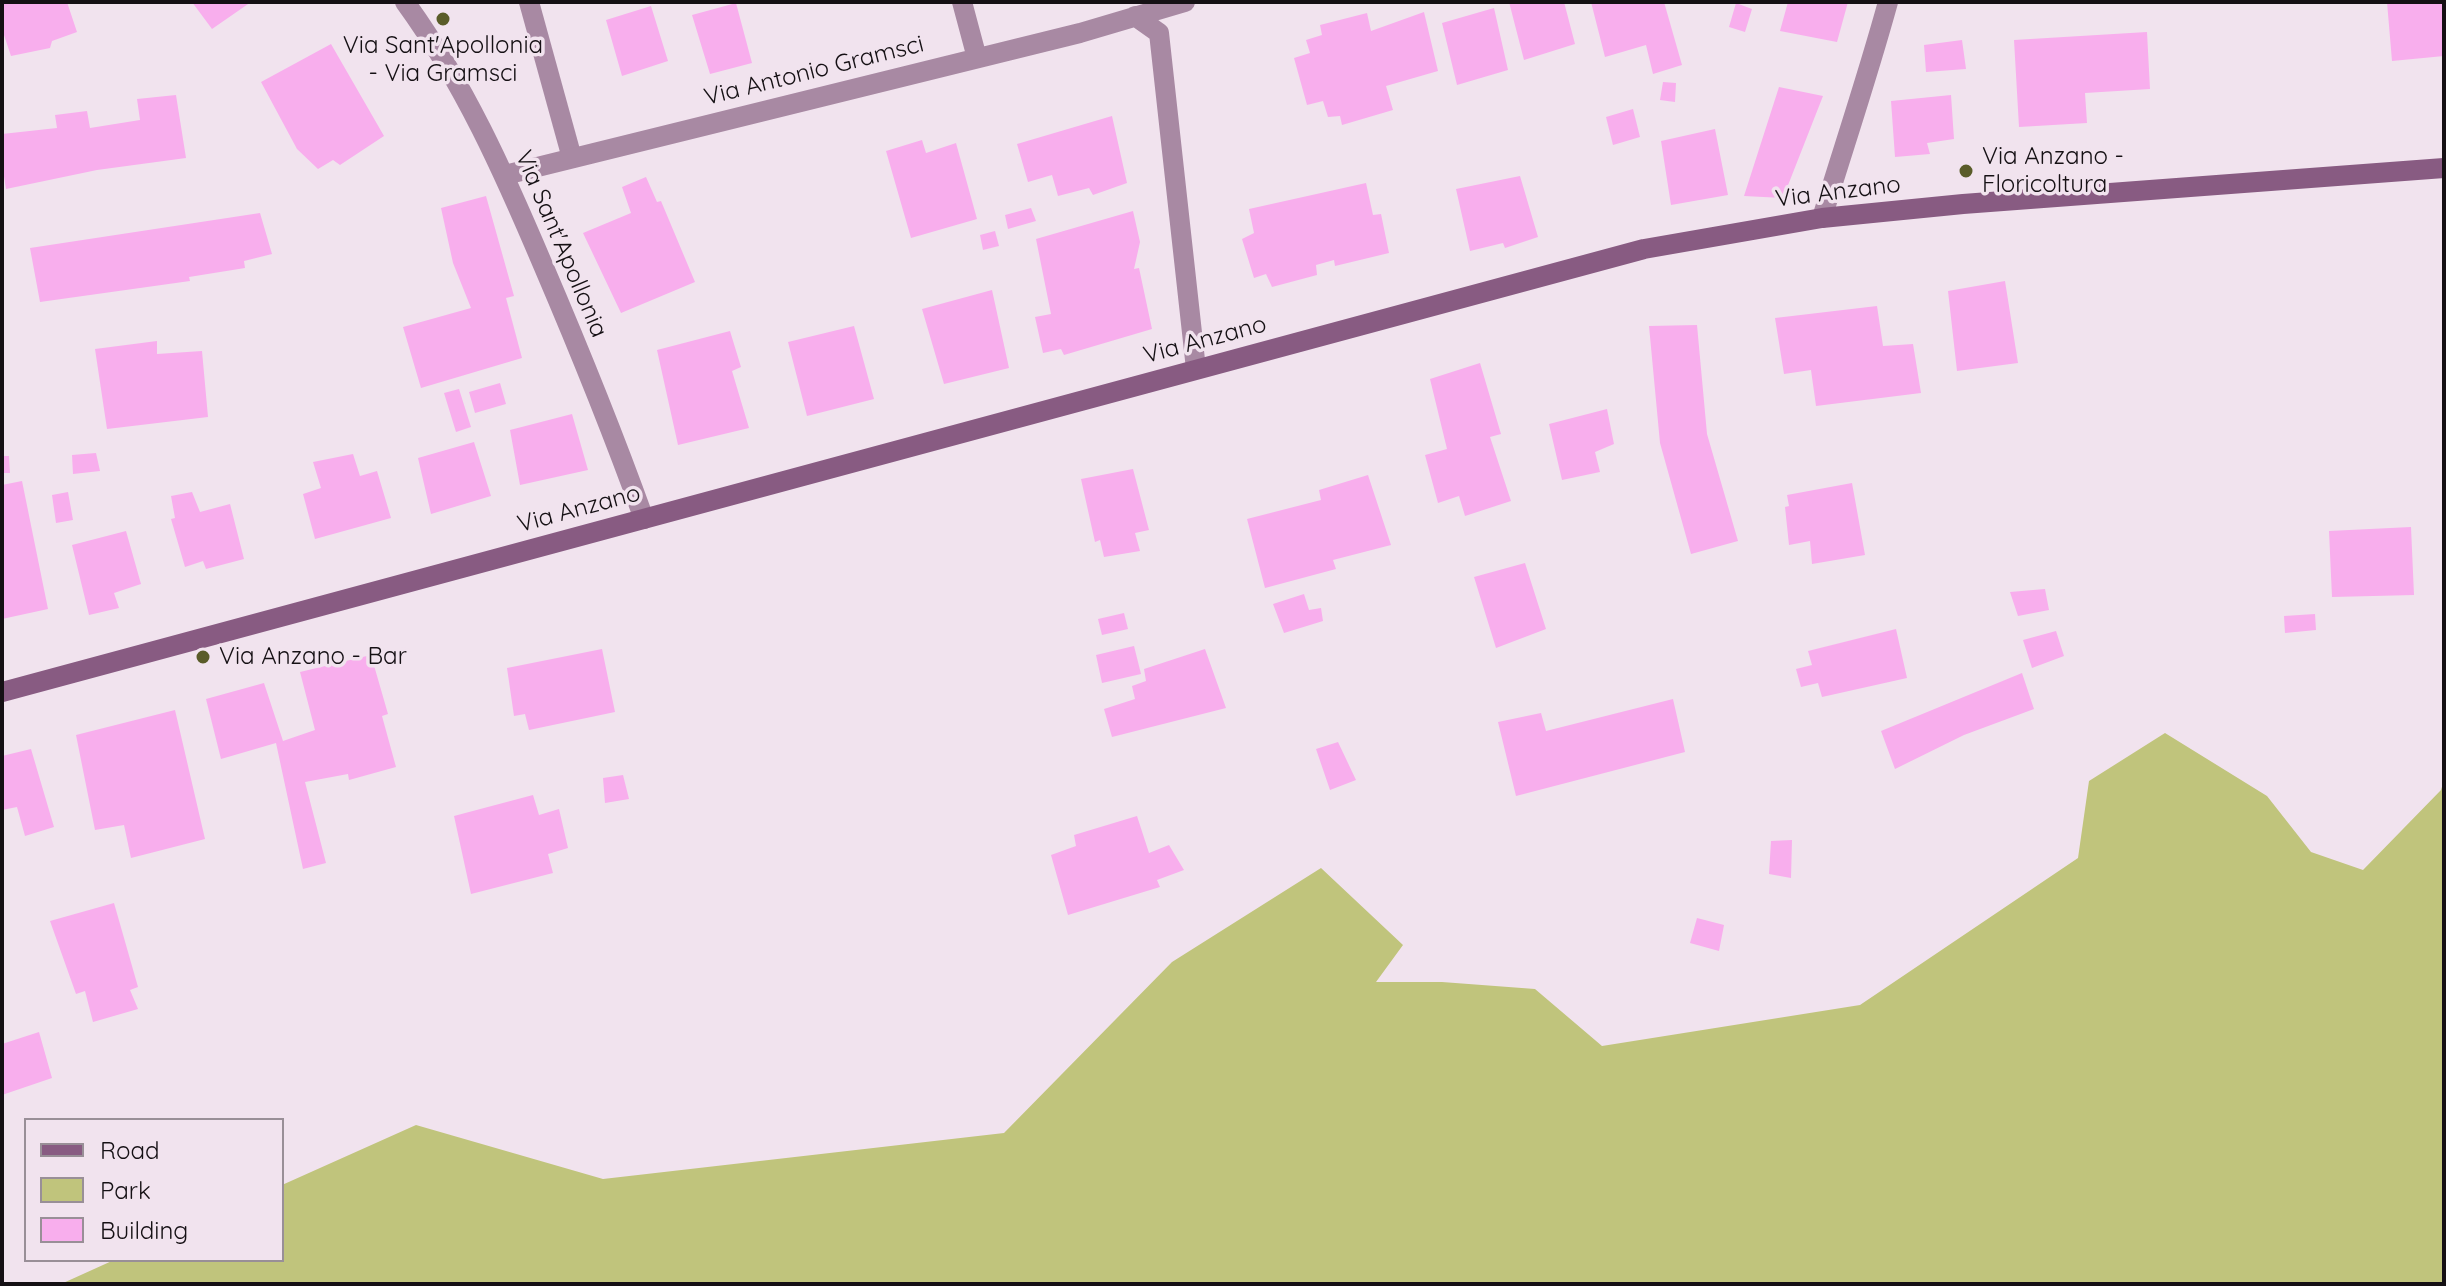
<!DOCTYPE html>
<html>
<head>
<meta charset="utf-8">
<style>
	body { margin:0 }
	#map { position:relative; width:2446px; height:1286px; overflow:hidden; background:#f1e3ee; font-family:Quicksand,sans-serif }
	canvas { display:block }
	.frame { position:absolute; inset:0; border:4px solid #151014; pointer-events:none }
	.legend { position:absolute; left:24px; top:1118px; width:260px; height:144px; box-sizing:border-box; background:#f1e3ee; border:2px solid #998f97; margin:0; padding:10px 14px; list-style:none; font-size:24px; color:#151014 }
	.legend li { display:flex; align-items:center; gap:16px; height:40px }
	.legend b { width:40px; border:2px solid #998f97 }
</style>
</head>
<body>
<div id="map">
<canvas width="2446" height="1286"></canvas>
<div class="frame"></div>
<ul class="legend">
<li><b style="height:10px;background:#885b82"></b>Road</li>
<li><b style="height:22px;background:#c0c47c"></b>Park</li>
<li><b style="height:22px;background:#f8aeed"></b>Building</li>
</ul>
</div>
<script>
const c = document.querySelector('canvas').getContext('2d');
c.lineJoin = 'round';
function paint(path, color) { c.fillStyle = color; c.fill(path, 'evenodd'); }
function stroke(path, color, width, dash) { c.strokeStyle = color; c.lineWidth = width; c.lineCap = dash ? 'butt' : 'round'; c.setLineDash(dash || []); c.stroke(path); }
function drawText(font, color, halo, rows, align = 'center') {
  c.font = font + ' Quicksand,sans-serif'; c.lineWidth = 7; c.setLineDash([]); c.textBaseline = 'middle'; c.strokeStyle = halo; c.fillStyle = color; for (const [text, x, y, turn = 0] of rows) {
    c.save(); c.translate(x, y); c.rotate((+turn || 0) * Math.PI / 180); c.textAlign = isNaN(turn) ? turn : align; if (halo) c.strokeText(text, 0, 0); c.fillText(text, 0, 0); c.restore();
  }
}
paint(new Path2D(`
	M 2165,733 L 2267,796 L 2311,852 L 2363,870 L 2441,790 L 2444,780 L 2444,1284 L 61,1284 L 114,1260 L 282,1260 L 282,1185 L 416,1125 L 603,1179 L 1004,1133 L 1172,962 L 1321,868 L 1403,945 L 1376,982 L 1442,982 L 1535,989 L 1602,1046 L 1860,1005 L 2078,858 L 2089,781 Z`), '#c0c47c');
paint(new Path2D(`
	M 2,2 L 67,2 L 77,32 L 52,41 L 50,48 L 11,56 L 2,29 Z
	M 192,2 L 251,2 L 212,29 Z
	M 1509,2 L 1564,2 L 1575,44 L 1524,60 Z
	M 1591,2 L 1664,2 L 1682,65 L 1653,74 L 1646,45 L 1605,57 Z
	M 1788,2 L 1848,2 L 1837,42 L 1780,31 Z
	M 2387,2 L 2444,2 L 2444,56 L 2392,61 Z
	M 736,3 L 752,63 L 710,74 L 692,15 Z
	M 1736,3 L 1752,9 L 1745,32 L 1729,27 Z
	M 651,6 L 668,61 L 622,76 L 606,20 Z
	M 1494,8 L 1508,70 L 1457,85 L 1442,23 Z
	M 1424,12 L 1438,71 L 1386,86 L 1393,110 L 1342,125 L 1340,116 L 1328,117 L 1323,101 L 1307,105 L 1294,58 L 1310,53 L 1306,40 L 1322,35 L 1320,25 L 1367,13 L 1371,31 Z
	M 2147,32 L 2150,89 L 2085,93 L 2087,123 L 2019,127 L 2014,40 Z
	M 1962,40 L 1966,69 L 1926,72 L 1924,45 Z
	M 331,44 L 384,136 L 340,165 L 333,160 L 318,169 L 297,149 L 261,82 Z
	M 1663,82 L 1676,83 L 1675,102 L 1660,100 Z
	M 1779,87 L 1823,96 L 1783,198 L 1744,196 Z
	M 176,95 L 186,158 L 97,170 L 6,189 L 2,164 L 2,134 L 57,128 L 55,115 L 87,111 L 90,128 L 140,120 L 137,99 Z
	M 1951,95 L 1954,139 L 1927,143 L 1930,154 L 1895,157 L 1891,101 Z
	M 1633,109 L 1640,137 L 1613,145 L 1606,117 Z
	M 1112,116 L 1127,183 L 1093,195 L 1089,188 L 1058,196 L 1052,175 L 1028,182 L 1017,144 Z
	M 1715,129 L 1728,195 L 1671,205 L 1661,141 Z
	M 922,140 L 926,153 L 956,143 L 977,219 L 911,238 L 886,151 Z
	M 1520,176 L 1538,237 L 1505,248 L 1503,243 L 1470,251 L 1456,189 Z
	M 646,177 L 657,202 L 661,201 L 695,282 L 621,313 L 583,233 L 631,213 L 622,187 Z
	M 1366,183 L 1373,215 L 1381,214 L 1389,253 L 1335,266 L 1334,260 L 1316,265 L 1317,275 L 1272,287 L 1266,274 L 1254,278 L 1242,239 L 1254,233 L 1249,209 Z
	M 486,196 L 514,296 L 506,298 L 522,358 L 421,388 L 403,327 L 471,308 L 453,263 L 441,208 Z
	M 1031,208 L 1036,221 L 1008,229 L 1005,215 Z
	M 1133,211 L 1140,242 L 1134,269 L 1139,268 L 1152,329 L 1064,355 L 1061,349 L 1043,353 L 1035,317 L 1051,314 L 1036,239 Z
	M 260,213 L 272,254 L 244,261 L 245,268 L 189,277 L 190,281 L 40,302 L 30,248 Z
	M 995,231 L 999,246 L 983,250 L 980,235 Z
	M 2005,281 L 2018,363 L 1957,371 L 1948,291 Z
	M 992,290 L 1009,368 L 944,384 L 922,309 Z
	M 1877,306 L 1883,346 L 1913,344 L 1921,393 L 1816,406 L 1811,370 L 1784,374 L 1775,318 Z
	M 1697,325 L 1707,434 L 1738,541 L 1691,554 L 1660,443 L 1649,326 Z
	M 854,326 L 874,399 L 807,416 L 788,342 Z
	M 730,331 L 741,367 L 732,371 L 749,428 L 678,445 L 657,350 Z
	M 157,341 L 157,354 L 202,351 L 208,417 L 107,429 L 95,349 Z
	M 1480,363 L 1501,434 L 1490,437 L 1511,501 L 1465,516 L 1459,496 L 1438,503 L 1425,455 L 1447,449 L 1430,379 Z
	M 500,383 L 506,404 L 475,413 L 469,392 Z
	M 459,389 L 471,427 L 456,432 L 444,393 Z
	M 1607,409 L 1614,444 L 1595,452 L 1600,472 L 1562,480 L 1549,424 Z
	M 572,414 L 588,470 L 520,485 L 510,430 Z
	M 474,442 L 491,496 L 431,514 L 418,458 Z
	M 96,453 L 100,471 L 73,474 L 72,455 Z
	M 353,454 L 360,476 L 377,471 L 391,518 L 315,539 L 303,494 L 321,488 L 313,462 Z
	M 2,456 L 9,456 L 10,473 L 2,473 Z
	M 1133,469 L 1149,530 L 1135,533 L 1140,551 L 1104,557 L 1100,540 L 1095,542 L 1081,479 Z
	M 1368,475 L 1391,545 L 1333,560 L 1336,569 L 1265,588 L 1247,519 L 1321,500 L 1319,490 Z
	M 22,481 L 48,609 L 2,619 L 2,485 Z
	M 1852,483 L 1865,555 L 1812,564 L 1810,541 L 1789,545 L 1785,507 L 1789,506 L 1787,495 Z
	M 68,492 L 73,520 L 56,523 L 52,495 Z
	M 192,492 L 200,512 L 230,504 L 244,559 L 206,569 L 203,561 L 185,567 L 171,519 L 175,518 L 171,496 Z
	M 2411,527 L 2414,595 L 2332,597 L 2329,531 Z
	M 126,531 L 141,584 L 114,593 L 119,608 L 89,615 L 72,545 Z
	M 1525,563 L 1546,629 L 1496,648 L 1474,577 Z
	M 2045,589 L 2049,610 L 2018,616 L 2010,592 Z
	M 1304,594 L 1309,610 L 1321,608 L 1323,621 L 1284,633 L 1273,604 Z
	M 1124,613 L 1128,629 L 1102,635 L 1098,619 Z
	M 2315,614 L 2316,630 L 2285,633 L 2284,616 Z
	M 1896,629 L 1907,678 L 1822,697 L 1818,683 L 1801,687 L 1796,669 L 1812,665 L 1808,651 Z
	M 2056,631 L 2064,656 L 2032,668 L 2023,640 Z
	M 1134,646 L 1141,674 L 1102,683 L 1096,655 Z
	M 602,649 L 615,712 L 529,730 L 525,714 L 514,716 L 507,668 Z
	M 1205,649 L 1226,708 L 1112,737 L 1104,709 L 1135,699 L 1132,686 L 1146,681 L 1144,669 Z
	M 371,655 L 388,714 L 382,716 L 396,767 L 349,780 L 348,774 L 305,782 L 326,863 L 303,869 L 276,743 L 221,759 L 206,699 L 264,683 L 283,741 L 315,730 L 300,672 Z
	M 2022,673 L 2034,709 L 1964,735 L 1895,769 L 1881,731 Z
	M 1673,699 L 1685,752 L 1516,796 L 1498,722 L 1541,713 L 1546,731 Z
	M 175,710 L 205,839 L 131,858 L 124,825 L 95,830 L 76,735 Z
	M 1338,742 L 1356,780 L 1330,790 L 1316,749 Z
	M 31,749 L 54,827 L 25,836 L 17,807 L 2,810 L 2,756 Z
	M 623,775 L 629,799 L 605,803 L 603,778 Z
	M 533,795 L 539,815 L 559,809 L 568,848 L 548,854 L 553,873 L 471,894 L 454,816 Z
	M 1137,816 L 1149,853 L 1169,845 L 1184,870 L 1157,880 L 1160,887 L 1068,915 L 1051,855 L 1076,846 L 1074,835 Z
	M 1792,840 L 1791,878 L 1769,874 L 1771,841 Z
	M 114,903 L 138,987 L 130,990 L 138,1009 L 93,1022 L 85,991 L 76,994 L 50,921 Z
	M 1697,918 L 1724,925 L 1719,951 L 1690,943 Z
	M 39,1032 L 52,1078 L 2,1095 L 2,1044 Z`), '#f8aeed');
stroke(new Path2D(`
	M 529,2 L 572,158`), '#a889a3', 20);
stroke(new Path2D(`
	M 405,2 C 464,83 504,173 543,265 C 579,349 613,433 644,519
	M 962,2 L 977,58
	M 1135,16 L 1159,33 L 1196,369
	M 505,175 L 1080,33 L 1185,2
	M 1822,218 C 1844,146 1868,75 1888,2`), '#a889a3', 20);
stroke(new Path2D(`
	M 2,692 L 1644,249 L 1822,218 L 1963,204 L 2444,168`), '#885b82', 20);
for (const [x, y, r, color] of [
	[443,19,8,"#5a5c29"],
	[1966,171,8,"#5a5c29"],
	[203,657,8,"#5a5c29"]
]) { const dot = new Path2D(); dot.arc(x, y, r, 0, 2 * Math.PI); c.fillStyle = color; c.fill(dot); stroke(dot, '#f1e3ee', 3); }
drawText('24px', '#151014', '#f1e3ee', [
	["Via Sant'Apollonia",443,46,"center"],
	["- Via Gramsci",443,74,"center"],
	["Via Anzano -",1982,157],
	["Floricoltura",1982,185],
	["Via Anzano - Bar",219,657]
], 'left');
drawText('24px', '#151014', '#f1e3ee', [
	["Via Antonio Gramsci",814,71,-14],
	["Via Anzano",1838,192,-7],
	["Via Sant'Apollonia",561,244,67],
	["Via Anzano",1205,340,-15],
	["Via Anzano",579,509,-15]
]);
</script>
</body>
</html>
